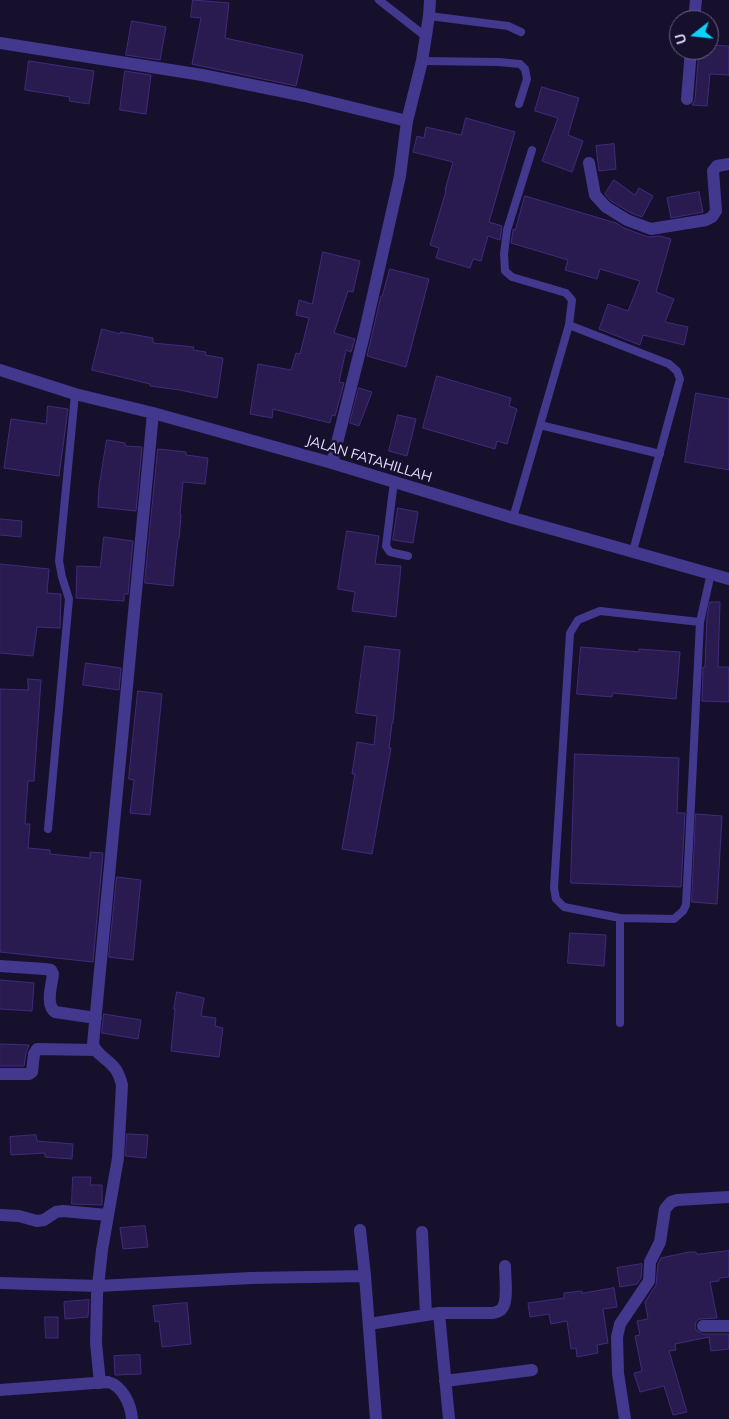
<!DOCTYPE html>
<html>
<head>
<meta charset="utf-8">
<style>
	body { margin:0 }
	#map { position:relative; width:729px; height:1419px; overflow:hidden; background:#17102d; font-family:Mulish,sans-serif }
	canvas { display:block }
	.north { position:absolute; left:669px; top:10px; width:50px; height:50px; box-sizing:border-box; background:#17102d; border:1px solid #686281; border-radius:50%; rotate:254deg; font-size:14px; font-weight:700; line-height:20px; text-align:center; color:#e2dcff }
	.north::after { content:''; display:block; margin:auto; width:18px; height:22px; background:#08d4ff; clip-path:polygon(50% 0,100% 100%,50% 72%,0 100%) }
</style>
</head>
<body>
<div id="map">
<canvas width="729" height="1419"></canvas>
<div class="north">U</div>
</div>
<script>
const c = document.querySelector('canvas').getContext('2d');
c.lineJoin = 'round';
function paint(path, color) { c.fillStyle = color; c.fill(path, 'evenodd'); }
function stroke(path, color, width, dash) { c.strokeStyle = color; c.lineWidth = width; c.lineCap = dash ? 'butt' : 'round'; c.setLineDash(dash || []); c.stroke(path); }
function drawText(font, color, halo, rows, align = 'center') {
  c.font = font + ' Mulish,sans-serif'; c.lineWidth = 5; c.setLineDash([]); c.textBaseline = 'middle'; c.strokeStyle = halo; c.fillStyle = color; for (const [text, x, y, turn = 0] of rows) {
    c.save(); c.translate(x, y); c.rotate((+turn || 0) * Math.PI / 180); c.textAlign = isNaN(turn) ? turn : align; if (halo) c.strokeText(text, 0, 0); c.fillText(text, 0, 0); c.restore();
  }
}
const building = new Path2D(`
	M 193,0 L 229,3 L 225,38 L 303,55 L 296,86 L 192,64 L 201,18 L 191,17 Z
	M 132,21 L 166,27 L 160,60 L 126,55 Z
	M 709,45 L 729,46 L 729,75 L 710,74 L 707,106 L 692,105 L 695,100 L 699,50 L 709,50 Z
	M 29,61 L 94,71 L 89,104 L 69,101 L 70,97 L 25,90 Z
	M 125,71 L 151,75 L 146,114 L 120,110 Z
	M 542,87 L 579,98 L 568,135 L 583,141 L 572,172 L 542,161 L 558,118 L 535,111 Z
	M 466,118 L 515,132 L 489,222 L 502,226 L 500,240 L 488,236 L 481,261 L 473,259 L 470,268 L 436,258 L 439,248 L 430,245 L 446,191 L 445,190 L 453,162 L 413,152 L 417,136 L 424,138 L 426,127 L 461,135 Z
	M 614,144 L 616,169 L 599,171 L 596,146 Z
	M 614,180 L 635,195 L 639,188 L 653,196 L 642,217 L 631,213 L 611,201 L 605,194 Z
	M 699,192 L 703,212 L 671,218 L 667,198 Z
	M 525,196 L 616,223 L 624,228 L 648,237 L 660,236 L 671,239 L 656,292 L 674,299 L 665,322 L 688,327 L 684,345 L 643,335 L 640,345 L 599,329 L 608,304 L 628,311 L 640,281 L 600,269 L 597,279 L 565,270 L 568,260 L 511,243 L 513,231 L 513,229 L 515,230 Z
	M 323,252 L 360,261 L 353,292 L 348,291 L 334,333 L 355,339 L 351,352 L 346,350 L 339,382 L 344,383 L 335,416 L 332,415 L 330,423 L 273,409 L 272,418 L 250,414 L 258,364 L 291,370 L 296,353 L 300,354 L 309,318 L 296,315 L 299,300 L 312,304 Z
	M 390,269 L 429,279 L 406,367 L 367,356 L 381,296 L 382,296 Z
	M 102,329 L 120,334 L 120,332 L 153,338 L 153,343 L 194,347 L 193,350 L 206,352 L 205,355 L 223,358 L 217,398 L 180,390 L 150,386 L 150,384 L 92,370 Z
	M 437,376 L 511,398 L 509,406 L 517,409 L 507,444 L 497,441 L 495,449 L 423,428 Z
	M 359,388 L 372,392 L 359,426 L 350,423 Z
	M 696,393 L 729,399 L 729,470 L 685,462 Z
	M 48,406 L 68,409 L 59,476 L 4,468 L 11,419 L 46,424 Z
	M 398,415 L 416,419 L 407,456 L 389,451 Z
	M 107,440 L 125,443 L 125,446 L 142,447 L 136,511 L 98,507 L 99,487 Z
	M 158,449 L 186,452 L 186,455 L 208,458 L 205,484 L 183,482 L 180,514 L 181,515 L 179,539 L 178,539 L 173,586 L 145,583 Z
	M 398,508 L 418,512 L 413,543 L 393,540 Z
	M 0,519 L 22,521 L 21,537 L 0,535 Z
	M 347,531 L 379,536 L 375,564 L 401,566 L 396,617 L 352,611 L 355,592 L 338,589 Z
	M 104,537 L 133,541 L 128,594 L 124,594 L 124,601 L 76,598 L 77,566 L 100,567 Z
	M 0,564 L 49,569 L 47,593 L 61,594 L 60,628 L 37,627 L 33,656 L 0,653 Z
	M 710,602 L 720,602 L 718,667 L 729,667 L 729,702 L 702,701 L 703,667 L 705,667 L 707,617 Z
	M 365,646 L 400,650 L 393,723 L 392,723 L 389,748 L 391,748 L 372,854 L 342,849 L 355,774 L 352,774 L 357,742 L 374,745 L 377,716 L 356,713 Z
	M 581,647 L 639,652 L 639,649 L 680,652 L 676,699 L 613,693 L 612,697 L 577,694 Z
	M 86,663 L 121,668 L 119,690 L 83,685 Z
	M 28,679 L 41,680 L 34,781 L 28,781 L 25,824 L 30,824 L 28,848 L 50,850 L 50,854 L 90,858 L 90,852 L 103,853 L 93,962 L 0,952 L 0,689 L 28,690 Z
	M 138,691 L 162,694 L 150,815 L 130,813 L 134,780 L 129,779 Z
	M 575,754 L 679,758 L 677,813 L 685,813 L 681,887 L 571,883 Z
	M 696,814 L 722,816 L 717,904 L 692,902 Z
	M 117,877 L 141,880 L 133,960 L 109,957 Z
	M 570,933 L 606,935 L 604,966 L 568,963 Z
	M 0,980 L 34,983 L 32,1011 L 0,1009 Z
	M 177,992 L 204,998 L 201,1016 L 216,1018 L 215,1026 L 223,1028 L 219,1057 L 171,1051 L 175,1009 L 174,1009 Z
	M 104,1014 L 141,1020 L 138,1039 L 102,1033 Z
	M 0,1044 L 29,1045 L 26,1053 L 24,1066 L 0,1066 Z
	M 127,1134 L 148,1135 L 146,1158 L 126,1156 Z
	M 36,1135 L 37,1141 L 73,1144 L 72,1159 L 45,1157 L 45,1153 L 11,1155 L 10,1137 Z
	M 73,1177 L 91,1177 L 90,1185 L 102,1185 L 102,1205 L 72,1204 Z
	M 145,1226 L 148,1247 L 123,1249 L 120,1228 Z
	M 729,1251 L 729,1277 L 719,1278 L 719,1281 L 710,1282 L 717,1318 L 699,1319 L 696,1322 L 695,1326 L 696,1330 L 703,1334 L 729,1334 L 729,1349 L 711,1351 L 709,1337 L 675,1344 L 676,1350 L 669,1351 L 687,1412 L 673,1415 L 664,1386 L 640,1392 L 634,1373 L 642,1371 L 635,1336 L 640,1335 L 637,1321 L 648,1319 L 645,1302 L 656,1285 L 658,1264 L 661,1258 L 689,1252 L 696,1252 L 697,1254 Z
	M 642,1264 L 641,1278 L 637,1284 L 620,1287 L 617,1268 Z
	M 614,1288 L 617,1307 L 603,1309 L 608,1343 L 597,1345 L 598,1353 L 577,1357 L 576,1348 L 571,1349 L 567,1321 L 551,1324 L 549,1314 L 530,1317 L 528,1303 L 564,1298 L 564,1293 L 582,1291 L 582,1293 Z
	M 89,1300 L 88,1317 L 65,1319 L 64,1302 Z
	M 187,1303 L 191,1344 L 162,1347 L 159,1321 L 155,1322 L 153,1306 Z
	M 45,1317 L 58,1317 L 58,1338 L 46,1338 Z
	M 140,1355 L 141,1374 L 115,1375 L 114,1356 Z`);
paint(building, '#291b4f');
stroke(building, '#412b7c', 1);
stroke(new Path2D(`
	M 379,0 L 425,36
	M 429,16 L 508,26 L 521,32
	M 422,61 L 499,62 L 520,64 L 525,69 L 527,79 L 519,104
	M 569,325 L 669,364 L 677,371 L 680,379 L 633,551
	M 540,425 L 660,454
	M 394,481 L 386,546 L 390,552 L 408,556
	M 513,518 L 569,325 L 572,300 L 566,293 L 512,277 L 505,271 L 504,254 L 507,230 L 532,150
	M 48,829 L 69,599 L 62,577 L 59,561 L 75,394
	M 620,918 L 564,907 L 556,899 L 554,888 L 570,633 L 578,620 L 600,611 L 700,622
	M 620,1023 L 620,918 L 674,919 L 683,911 L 686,905 L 700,622 L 711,573`), '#42388e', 8);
stroke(new Path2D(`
	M 694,20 L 696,0
	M 0,43 L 202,75 L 305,96 L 407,121
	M 687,99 L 691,50
	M 589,163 L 595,195 L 606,207 L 627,220 L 651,229 L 706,220 L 712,217 L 716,211 L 713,171 L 717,166 L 729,164
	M 332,463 L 364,335 L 400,176 L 407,121 L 422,61 L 429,16 L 430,0
	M 0,966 L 45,969 L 51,970 L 53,974 C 52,985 45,1004 55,1012 L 96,1018
	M 0,1074 L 29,1074 L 32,1072 L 34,1054 L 37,1049 L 95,1050
	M 0,1215 L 19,1216 L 37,1221 L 44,1220 L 56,1212 L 63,1211 L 107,1215
	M 360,1230 L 365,1276 L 376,1419
	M 422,1232 L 426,1315
	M 0,1283 L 98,1286 L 251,1278 L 365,1276
	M 439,1313 L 449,1419
	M 369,1324 L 439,1313 L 493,1313 C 497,1312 501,1311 503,1307 C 508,1299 505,1276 505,1266
	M 703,1326 L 729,1326
	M 445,1381 L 532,1370
	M 100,1383 L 96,1343 L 97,1295 L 102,1250 L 118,1158 L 122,1085 C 120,1077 118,1071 113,1066 C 106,1058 96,1054 93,1044 L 153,413
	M 0,1390 L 108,1382 C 123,1386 131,1405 132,1419
	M 625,1419 L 618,1373 L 617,1337 L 620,1324 L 649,1281 L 650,1262 L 660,1242 L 665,1209 L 671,1202 L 677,1200 L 729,1197`), '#42388e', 12);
stroke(new Path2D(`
	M 0,370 L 75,394 L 153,413 L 332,463 L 513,518 L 729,579`), '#42388e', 12);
drawText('14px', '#e2dcff', '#17102d', [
	["JALAN FATAHILLAH",369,459,17]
]);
</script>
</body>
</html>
